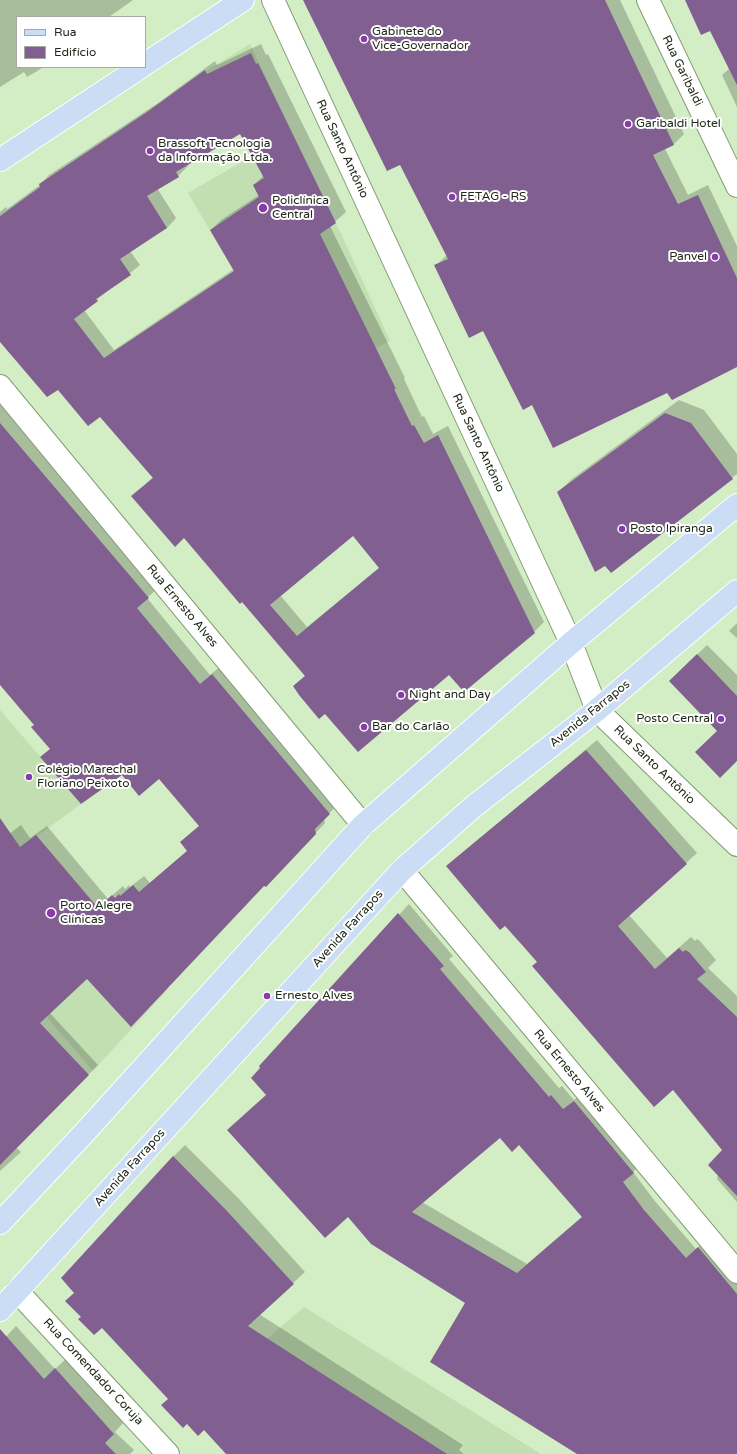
<!DOCTYPE html>
<html>
<head>
<meta charset="utf-8">
<style>
	body { margin:0 }
	#map { position:relative; width:737px; height:1454px; overflow:hidden; background:#d3edc4; font-family:"Varela Round",sans-serif }
	canvas { display:block }
	.legend { position:absolute; left:16px; top:16px; width:130px; height:52px; box-sizing:border-box; background:#fff; border:1px solid #a6a9a3; margin:0; padding:5px 7px; list-style:none; font-size:12px; color:#20291a }
	.legend li { display:flex; align-items:center; gap:8px; height:20px }
	.legend b { width:20px; border:1px solid #a6a9a3 }
</style>
</head>
<body>
<div id="map">
<canvas width="737" height="1454"></canvas>
<ul class="legend">
<li><b style="height:5px;background:#caddf4"></b>Rua</li>
<li><b style="height:11px;background:#816091"></b>Edifício</li>
</ul>
</div>
<script>
const c = document.querySelector('canvas').getContext('2d');
c.lineJoin = 'round';
function paint(path, color) { c.fillStyle = color; c.fill(path, 'evenodd'); }
function stroke(path, color, width, dash) { c.strokeStyle = color; c.lineWidth = width; c.lineCap = dash ? 'butt' : 'round'; c.setLineDash(dash || []); c.stroke(path); }
function drawText(font, color, halo, rows, align = 'center') {
  c.font = font + ' "Varela Round",sans-serif'; c.lineWidth = 4; c.setLineDash([]); c.textBaseline = 'middle'; c.strokeStyle = halo; c.fillStyle = color; for (const [text, x, y, turn = 0] of rows) {
    c.save(); c.translate(x, y); c.rotate((+turn || 0) * Math.PI / 180); c.textAlign = isNaN(turn) ? turn : align; if (halo) c.strokeText(text, 0, 0); c.fillText(text, 0, 0); c.restore();
  }
}
paint(new Path2D(`
	M 250,44 L 336,223 L 390,341 L 301,386 L 188,193 L 252,156 L 206,71 Z
	M 0,710 L 81,804 L 37,836 L 168,989 L 93,1071 L 0,963 Z
	M 304,1307 L 541,1454 L 409,1454 L 249,1354 Z`), '#c2dfb2');
paint(new Path2D(`
	M 0,0 L 133,0 L 109,17 L 17,17 L 17,67 L 44,67 L 27,77 L 24,72 L 0,87 Z
	M 308,0 L 620,0 L 684,134 L 674,144 L 665,149 L 688,195 L 708,185 L 737,246 L 737,365 L 668,391 L 533,404 L 484,329 L 435,266 L 447,255 L 401,163 Z
	M 686,0 L 737,0 L 737,107 L 722,75 L 730,68 L 711,30 Z
	M 261,44 L 266,55 L 268,54 L 346,212 L 330,226 L 405,378 L 404,379 L 422,417 L 424,416 L 433,434 L 448,426 L 544,622 L 534,632 L 449,674 L 325,713 L 294,686 L 306,675 L 242,601 L 184,537 L 133,496 L 153,477 L 100,416 L 58,389 L 0,339 L 0,212 L 6,207 L 7,209 L 40,185 L 49,175 L 158,103 L 215,61 L 217,65 ZM 240,133 L 264,175 L 254,185 L 259,195 L 221,220 L 211,230 L 234,269 L 114,350 L 84,310 L 140,265 L 130,251 L 167,228 L 176,218 L 157,188 L 178,176 L 188,166 L 187,164 ZM 353,534 L 380,567 L 307,627 L 280,595 Z
	M 679,400 L 704,410 L 737,454 L 737,474 L 612,572 L 558,492 L 572,479 Z
	M 0,402 L 158,588 L 147,598 L 210,675 L 222,665 L 339,803 L 324,819 L 325,823 L 275,876 L 264,885 L 87,977 L 49,1012 L 98,1065 L 16,1147 L 21,1152 L 0,1171 L 0,841 L 21,825 L 30,838 L 47,826 L 108,899 L 123,886 L 125,889 L 129,885 L 130,887 L 144,876 L 150,883 L 188,850 L 181,842 L 200,825 L 159,778 L 122,774 L 51,749 L 35,725 L 0,684 Z
	M 737,623 L 737,638 L 729,631 Z
	M 707,645 L 737,675 L 737,760 L 718,731 L 670,681 Z
	M 597,740 L 697,853 L 629,915 L 667,958 L 691,937 L 695,941 L 697,939 L 700,941 L 716,960 L 708,968 L 737,996 L 737,1202 L 717,1179 L 723,1150 L 673,1089 L 538,962 L 505,924 L 447,866 Z
	M 409,904 L 453,956 L 449,959 L 559,1088 L 562,1086 L 574,1100 L 584,1092 L 643,1163 L 633,1172 L 654,1200 L 696,1249 L 708,1238 L 737,1273 L 737,1454 L 579,1454 L 467,1303 L 267,1095 L 260,1066 ZM 501,1136 L 519,1144 L 583,1216 L 527,1264 L 422,1202 Z
	M 185,1145 L 239,1199 L 305,1272 L 259,1314 L 463,1445 L 459,1450 L 464,1454 L 228,1454 L 205,1429 L 169,1399 L 102,1326 L 82,1317 L 75,1292 L 173,1157 Z
	M 16,1326 L 55,1369 L 66,1359 L 123,1423 L 115,1432 L 134,1450 L 130,1454 L 0,1454 L 0,1343 Z`), '#0003');
paint(new Path2D(`
	M 303,0 L 605,0 L 674,145 L 653,155 L 678,204 L 698,195 L 737,278 L 737,367 L 672,400 L 667,393 L 553,448 L 532,405 L 523,410 L 483,331 L 469,338 L 434,265 L 448,259 L 400,165 L 387,171 Z
	M 685,0 L 737,0 L 737,85 L 710,31 L 701,35 Z
	M 251,53 L 256,64 L 258,63 L 336,223 L 320,234 L 396,389 L 394,389 L 412,426 L 414,425 L 424,443 L 438,435 L 535,633 L 464,692 L 449,675 L 358,752 L 325,714 L 319,719 L 299,695 L 293,686 L 305,676 L 242,602 L 240,604 L 184,538 L 175,547 L 131,496 L 153,478 L 100,417 L 88,426 L 58,390 L 47,397 L 0,342 L 0,216 L 40,187 L 39,184 L 147,112 L 205,70 L 207,74 ZM 240,134 L 264,178 L 253,185 L 259,197 L 210,230 L 234,271 L 104,358 L 74,319 L 98,301 L 96,299 L 131,275 L 120,259 L 167,228 L 147,196 L 179,177 L 176,172 ZM 353,536 L 379,568 L 297,636 L 270,605 Z
	M 665,413 L 691,423 L 733,479 L 611,573 L 605,566 L 595,572 L 557,492 Z
	M 0,423 L 149,598 L 137,608 L 200,684 L 212,674 L 330,814 L 315,829 L 316,834 L 266,887 L 264,886 L 131,1027 L 87,979 L 40,1023 L 89,1075 L 0,1165 L 0,818 L 20,847 L 36,835 L 98,908 L 112,895 L 115,898 L 119,894 L 120,896 L 133,885 L 139,892 L 187,851 L 180,842 L 199,826 L 159,779 L 139,796 L 122,775 L 81,804 L 40,757 L 50,749 L 31,727 L 34,725 L 0,685 Z
	M 697,654 L 737,696 L 737,761 L 720,778 L 695,752 L 717,731 L 669,681 Z
	M 586,750 L 687,864 L 618,926 L 655,969 L 679,948 L 683,952 L 685,950 L 689,952 L 706,972 L 697,979 L 737,1017 L 737,1196 L 708,1165 L 722,1150 L 673,1090 L 654,1107 L 532,966 L 537,962 L 523,946 L 505,926 L 500,930 L 446,866 Z
	M 398,913 L 444,966 L 440,969 L 549,1097 L 551,1095 L 563,1109 L 574,1101 L 634,1173 L 623,1182 L 644,1210 L 686,1258 L 698,1247 L 737,1294 L 737,1454 L 577,1454 L 430,1362 L 465,1303 L 371,1244 L 348,1217 L 325,1238 L 227,1130 L 266,1095 L 251,1078 L 260,1068 L 259,1066 ZM 500,1138 L 512,1152 L 519,1145 L 582,1217 L 517,1273 L 412,1212 Z
	M 173,1156 L 227,1211 L 294,1284 L 248,1326 L 447,1454 L 226,1454 L 204,1430 L 198,1436 L 187,1424 L 183,1428 L 161,1405 L 168,1399 L 102,1328 L 94,1335 L 78,1319 L 81,1317 L 65,1301 L 74,1293 L 61,1278 Z
	M 0,1329 L 44,1379 L 55,1368 L 114,1434 L 105,1443 L 116,1454 L 0,1454 Z`), '#816091');
const minor = new Path2D(`
	M 273,0 L 571,643 L 597,710 L 737,845
	M 648,0 L 737,186
	M 0,386 L 363,825
	M 402,870 L 737,1272
	M 17,1291 L 168,1454`);
const major = new Path2D(`
	M 145,64 L 243,0
	M 0,160 L 141,67
	M 0,1223 L 86,1131 L 363,825 L 571,643 L 737,505
	M 0,1310 L 402,870 L 473,807 L 597,710 L 737,591`);
stroke(minor, '#849c76', 24);
stroke(major, '#fff', 24);
stroke(minor, '#fff', 22);
stroke(major, '#caddf4', 22);
for (const [x, y, r, color] of [
	[364,39,4,"#893aab"],
	[628,124,4,"#893aab"],
	[150,151,4,"#893aab"],
	[452,197,4,"#893aab"],
	[263,208,5,"#893aab"],
	[715,257,4,"#893aab"],
	[622,529,4,"#893aab"],
	[401,695,4,"#893aab"],
	[721,719,4,"#893aab"],
	[364,727,4,"#893aab"],
	[29,777,4,"#893aab"],
	[51,913,5,"#893aab"],
	[267,996,4,"#893aab"]
]) { const dot = new Path2D(); dot.arc(x, y, r, 0, 2 * Math.PI); c.fillStyle = color; c.fill(dot); stroke(dot, '#fff', 1.5); }
drawText('12px', '#20291a', '#fff', [
	["Gabinete do",372,32],
	["Vice-Governador",372,46],
	["Garibaldi Hotel",636,124],
	["Brassoft Tecnologia",158,144],
	["da Informação Ltda.",158,158],
	["FETAG - RS",460,197],
	["Policlínica",272,201],
	["Central",272,215],
	["Panvel",707,257,"right"],
	["Posto Ipiranga",630,529],
	["Night and Day",409,695],
	["Posto Central",713,719,"right"],
	["Bar do Carlão",372,727],
	["Colégio Marechal",37,770],
	["Floriano Peixoto",37,784],
	["Porto Alegre",60,906],
	["Clínicas",60,920],
	["Ernesto Alves",275,996]
], 'left');
drawText('12px', '#20291a', '#fff', [
	["Rua Garibaldi",682,71,64],
	["Rua Santo Antônio",342,149,65],
	["Rua Santo Antônio",478,443,65],
	["Rua Ernesto Alves",182,606,50],
	["Avenida Farrapos",590,714,-39],
	["Rua Santo Antônio",654,765,44],
	["Avenida Farrapos",348,929,-48],
	["Rua Ernesto Alves",569,1071,50],
	["Avenida Farrapos",130,1168,-48],
	["Rua Comendador Coruja",93,1372,47]
]);
</script>
</body>
</html>
